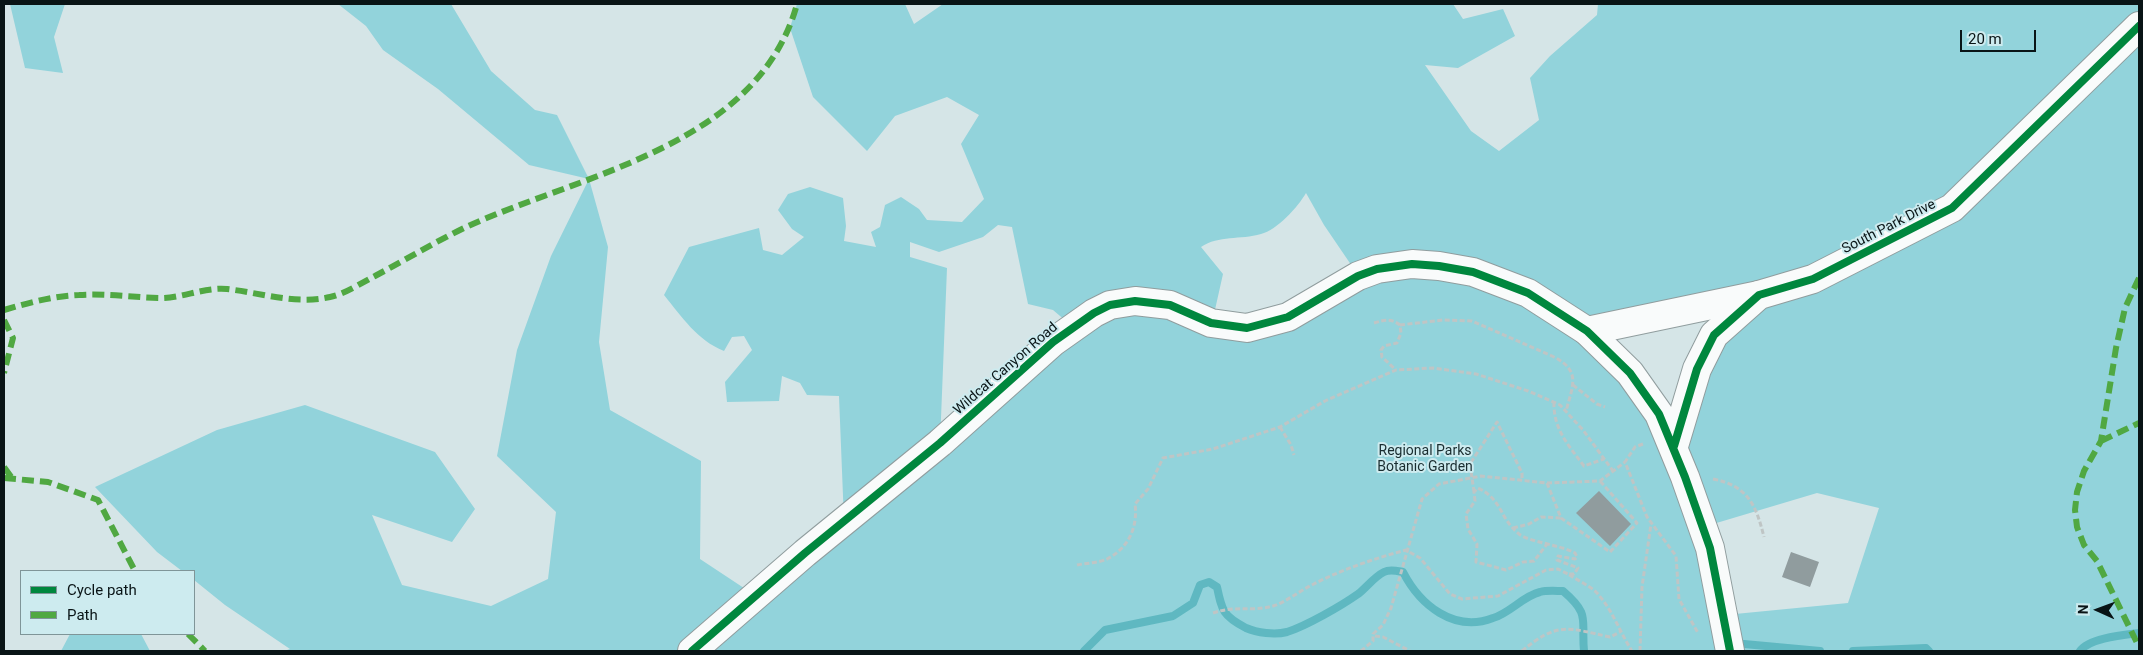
<!DOCTYPE html>
<html>
<head>
<meta charset="utf-8">
<style>
	body { margin:0 }
	#map { position:relative; width:2143px; height:655px; overflow:hidden; background:#d5e5e7; font-family:Roboto,sans-serif }
	canvas { display:block }
	.frame { position:absolute; inset:0; border:5px solid #091416; pointer-events:none }
	.legend { position:absolute; left:20px; top:570px; width:175px; height:65px; box-sizing:border-box; background:#cdebef; border:1px solid #7f9598; margin:0; padding:6px 9px; list-style:none; font-size:15px; color:#091416 }
	.legend li { display:flex; align-items:center; gap:10px; height:25px }
	.legend b { width:25px; border:1px solid #7f9598 }
	.north { position:absolute; left:2073px; top:585px; width:50px; height:50px; -webkit-text-stroke:4px #cdebef; paint-order:stroke; rotate:272deg; font-size:14px; font-weight:700; line-height:20px; text-align:center; color:#091416 }
	.north::after { content:''; display:block; margin:auto; width:18px; height:22px; background:#091416; clip-path:polygon(50% 0,100% 100%,50% 72%,0 100%) }
	.scale { position:absolute; left:1960px; top:30px; width:76px; height:22px; box-sizing:border-box; border:2px solid #091416; border-top:0; padding-left:6px; font-size:15px; line-height:18px; white-space:nowrap; color:#091416; -webkit-text-stroke:4px #cdebef; paint-order:stroke }
</style>
</head>
<body>
<div id="map">
<canvas width="2143" height="655"></canvas>
<div class="frame"></div>
<ul class="legend">
<li><b style="height:6px;background:#00873e"></b>Cycle path</li>
<li><b style="height:6px;background:#50a842"></b>Path</li>
</ul>
<div class="north">N</div>
<div class="scale">20 m</div>
</div>
<script>
const c = document.querySelector('canvas').getContext('2d');
c.lineJoin = 'round';
function paint(path, color) { c.fillStyle = color; c.fill(path, 'evenodd'); }
function stroke(path, color, width, dash) { c.strokeStyle = color; c.lineWidth = width; c.lineCap = dash ? 'butt' : 'round'; c.setLineDash(dash || []); c.stroke(path); }
function drawText(font, color, halo, rows, align = 'center') {
  c.font = font + ' Roboto,sans-serif'; c.lineWidth = 4; c.setLineDash([]); c.textBaseline = 'middle'; c.strokeStyle = halo; c.fillStyle = color; for (const [text, x, y, turn = 0] of rows) {
    c.save(); c.translate(x, y); c.rotate((+turn || 0) * Math.PI / 180); c.textAlign = isNaN(turn) ? turn : align; if (halo) c.strokeText(text, 0, 0); c.fillText(text, 0, 0); c.restore();
  }
}
paint(new Path2D(`
	M 10,4 L 65,4 L 54,37 L 63,73 L 25,68 Z
	M 338,4 L 451,4 L 491,71 L 535,110 L 557,115 L 589,179 L 608,247 L 599,342 L 610,410 L 701,461 L 700,559 L 756,596 L 844,521 L 839,396 L 807,395 L 800,383 L 782,376 L 779,401 L 727,402 L 725,382 L 752,350 L 744,336 L 732,337 L 724,351 C 697,340 682,317 664,295 L 689,247 L 759,228 L 763,250 L 782,255 L 804,237 L 792,229 L 778,210 L 788,194 L 810,187 L 843,198 L 846,226 L 844,241 L 876,247 L 871,232 L 880,227 L 885,205 L 901,197 L 919,209 L 927,220 L 962,222 L 984,199 L 961,144 L 979,115 L 947,97 L 895,116 L 867,151 L 813,97 L 790,28 L 797,4 L 905,4 L 914,24 L 943,4 L 1453,4 L 1463,19 L 1503,9 L 1515,36 L 1458,68 L 1425,65 L 1471,131 L 1499,151 L 1539,120 L 1530,78 L 1550,56 L 1597,15 L 1598,4 L 2139,4 L 2139,651 L 284,651 L 290,649 L 225,605 L 194,580 L 194,571 L 182,571 L 157,552 L 95,487 L 217,430 L 305,405 L 435,452 L 475,509 L 452,542 L 372,515 L 402,585 L 491,606 L 548,579 L 556,512 L 497,456 L 517,350 L 551,256 L 589,179 L 529,165 L 438,89 L 383,50 L 366,26 ZM 1306,193 L 1324,225 L 1358,275 L 1247,328 L 1212,323 L 1223,274 L 1201,247 C 1219,235 1240,240 1261,234 C 1277,230 1298,207 1306,193 ZM 998,225 L 1012,227 L 1028,304 L 1053,310 L 1073,327 L 940,443 L 947,268 L 910,257 L 910,242 L 939,252 L 983,237 ZM 1758,296 L 1697,369 L 1668,434 L 1587,331 ZM 1817,493 L 1879,508 L 1848,603 L 1735,614 L 1703,527 Z
	M 70,634 L 141,634 L 150,651 L 61,651 Z`), '#92d3db');
stroke(new Path2D(`
	M 1744,644 L 1820,651
	M 1084,651 L 1105,630 L 1173,616 L 1193,603 L 1200,585 L 1209,582 L 1217,587 C 1222,611 1223,616 1246,628 C 1257,633 1275,635 1287,632 C 1306,626 1341,606 1358,594 C 1367,587 1374,577 1384,572 C 1390,569 1397,571 1403,572 C 1420,605 1454,633 1493,618 C 1510,613 1523,596 1540,592 C 1547,590 1556,591 1563,591 C 1591,615 1581,619 1584,651
	M 1853,651 L 1926,648 L 1929,651
	M 2080,651 C 2089,638 2123,635 2139,633`), '#5fb8c1', 8);
paint(new Path2D(`
	M 1599,491 L 1631,524 L 1610,546 L 1576,513 Z
	M 1791,552 L 1819,562 L 1810,587 L 1782,577 Z`), '#909c9e');
const minor = new Path2D(`
	M 1587,331 L 1759,295`);
const tertiary = new Path2D(`
	M 1674,446 L 1697,369 L 1714,335 L 1759,295 L 1813,279 L 1952,208 L 2139,26
	M 692,651 L 805,553 L 940,443 L 1053,342 L 1094,313 L 1110,305 L 1135,301 L 1170,305 L 1211,323 L 1247,328 L 1288,317 L 1358,276 L 1377,269 L 1412,264 L 1439,266 L 1473,272 L 1528,293 L 1587,331 L 1630,373 L 1659,414 L 1685,477 L 1710,548 L 1730,651`);
stroke(minor, '#909d9e', 30);
stroke(tertiary, '#909d9e', 30);
stroke(new Path2D(`
	M 1374,323 C 1384,320 1391,318 1400,325 L 1401,333 L 1397,343 L 1384,346 L 1381,350 L 1382,357 L 1396,370
	M 1400,325 L 1443,320 L 1472,321 L 1554,357 C 1581,371 1573,385 1566,411
	M 1573,385 L 1597,404 L 1605,407
	M 1554,402 C 1553,429 1569,446 1584,466 L 1604,459
	M 1280,427 L 1291,445 L 1294,455
	M 1643,444 L 1635,447 L 1625,462 L 1647,517 L 1676,556 L 1679,599 L 1698,633
	M 1713,479 C 1748,486 1756,505 1764,537
	M 1547,483 L 1561,518 L 1610,552 L 1637,523 L 1600,481
	M 1474,492 L 1470,464 L 1497,422 L 1522,473 L 1522,480
	M 1513,528 L 1529,524 L 1541,517 L 1561,518
	M 1548,543 L 1534,561 L 1523,562 L 1506,570 L 1476,562 L 1477,544 L 1468,529 L 1466,514 L 1475,501 L 1474,492 L 1478,488 C 1503,500 1499,518 1519,534 C 1529,542 1561,545 1575,553 L 1577,557 L 1575,559 L 1558,556 L 1557,560 L 1578,568 L 1574,574 L 1568,574 C 1577,580 1588,585 1595,591 C 1612,608 1619,631 1632,651
	M 1077,565 C 1086,563 1099,563 1107,559 C 1129,548 1138,526 1135,504 L 1148,489 L 1163,458 L 1213,449 L 1280,427 L 1325,401 L 1396,370 L 1433,368 L 1476,374 L 1528,391 L 1560,405 L 1583,430 L 1613,471
	M 1213,613 C 1236,605 1252,612 1273,606 C 1286,602 1298,592 1310,586 C 1340,570 1373,559 1406,550 L 1420,558 L 1450,594 L 1462,599 L 1498,596 L 1546,570 L 1558,569 L 1568,574
	M 1375,636 L 1383,637 L 1410,651
	M 1361,651 L 1373,641 L 1373,634 L 1383,625 L 1391,608 L 1422,499 L 1439,484 L 1481,476 L 1547,483 L 1600,481 L 1625,462
	M 1522,651 C 1558,621 1568,628 1610,637 L 1620,632
	M 1640,651 L 1642,587 L 1651,524`), '#bfc5c5', 3, [5, 2.5]);
stroke(minor, '#f9fbfb', 28);
stroke(tertiary, '#f9fbfb', 28);
stroke(new Path2D(`
	M 2139,278 L 2125,308 L 2116,348 L 2101,441 L 2084,471 L 2077,492 L 2075,510 L 2077,527 L 2084,545 L 2097,561 L 2139,647
	M 4,310 C 28,303 53,296 79,295 C 107,293 136,298 164,298 C 185,297 206,287 227,289 C 262,293 295,305 330,297 C 345,294 361,283 375,276 C 405,260 435,242 466,227 C 582,174 758,146 797,4
	M 4,320 L 13,338 L 4,373
	M 2101,441 L 2139,423
	M 4,467 L 12,478
	M 4,478 L 48,482 L 98,500 L 135,571
	M 188,634 L 205,651`), '#50a842', 6, [12, 6]);
stroke(new Path2D(`
	M 1674,446 L 1697,369 L 1714,335 L 1759,295 L 1813,279 L 1952,208 L 2139,26
	M 692,651 L 805,553 L 940,443 L 1053,342 L 1094,313 L 1110,305 L 1135,301 L 1170,305 L 1211,323 L 1247,328 L 1288,317 L 1358,276 L 1377,269 L 1412,264 L 1439,266 L 1473,272 L 1528,293 L 1587,331 L 1630,373 L 1659,414 L 1685,477 L 1710,548 L 1730,651`), '#00873e', 8);
drawText('14px', '#091416', '#cdebef', [
	["South Park Drive",1889,227,-27],
	["Wildcat Canyon Road",1006,369,-41]
]);
drawText('14px', '#192d30', '#cdebef', [
	["Regional Parks",1425,451],
	["Botanic Garden",1425,467]
]);
</script>
</body>
</html>
